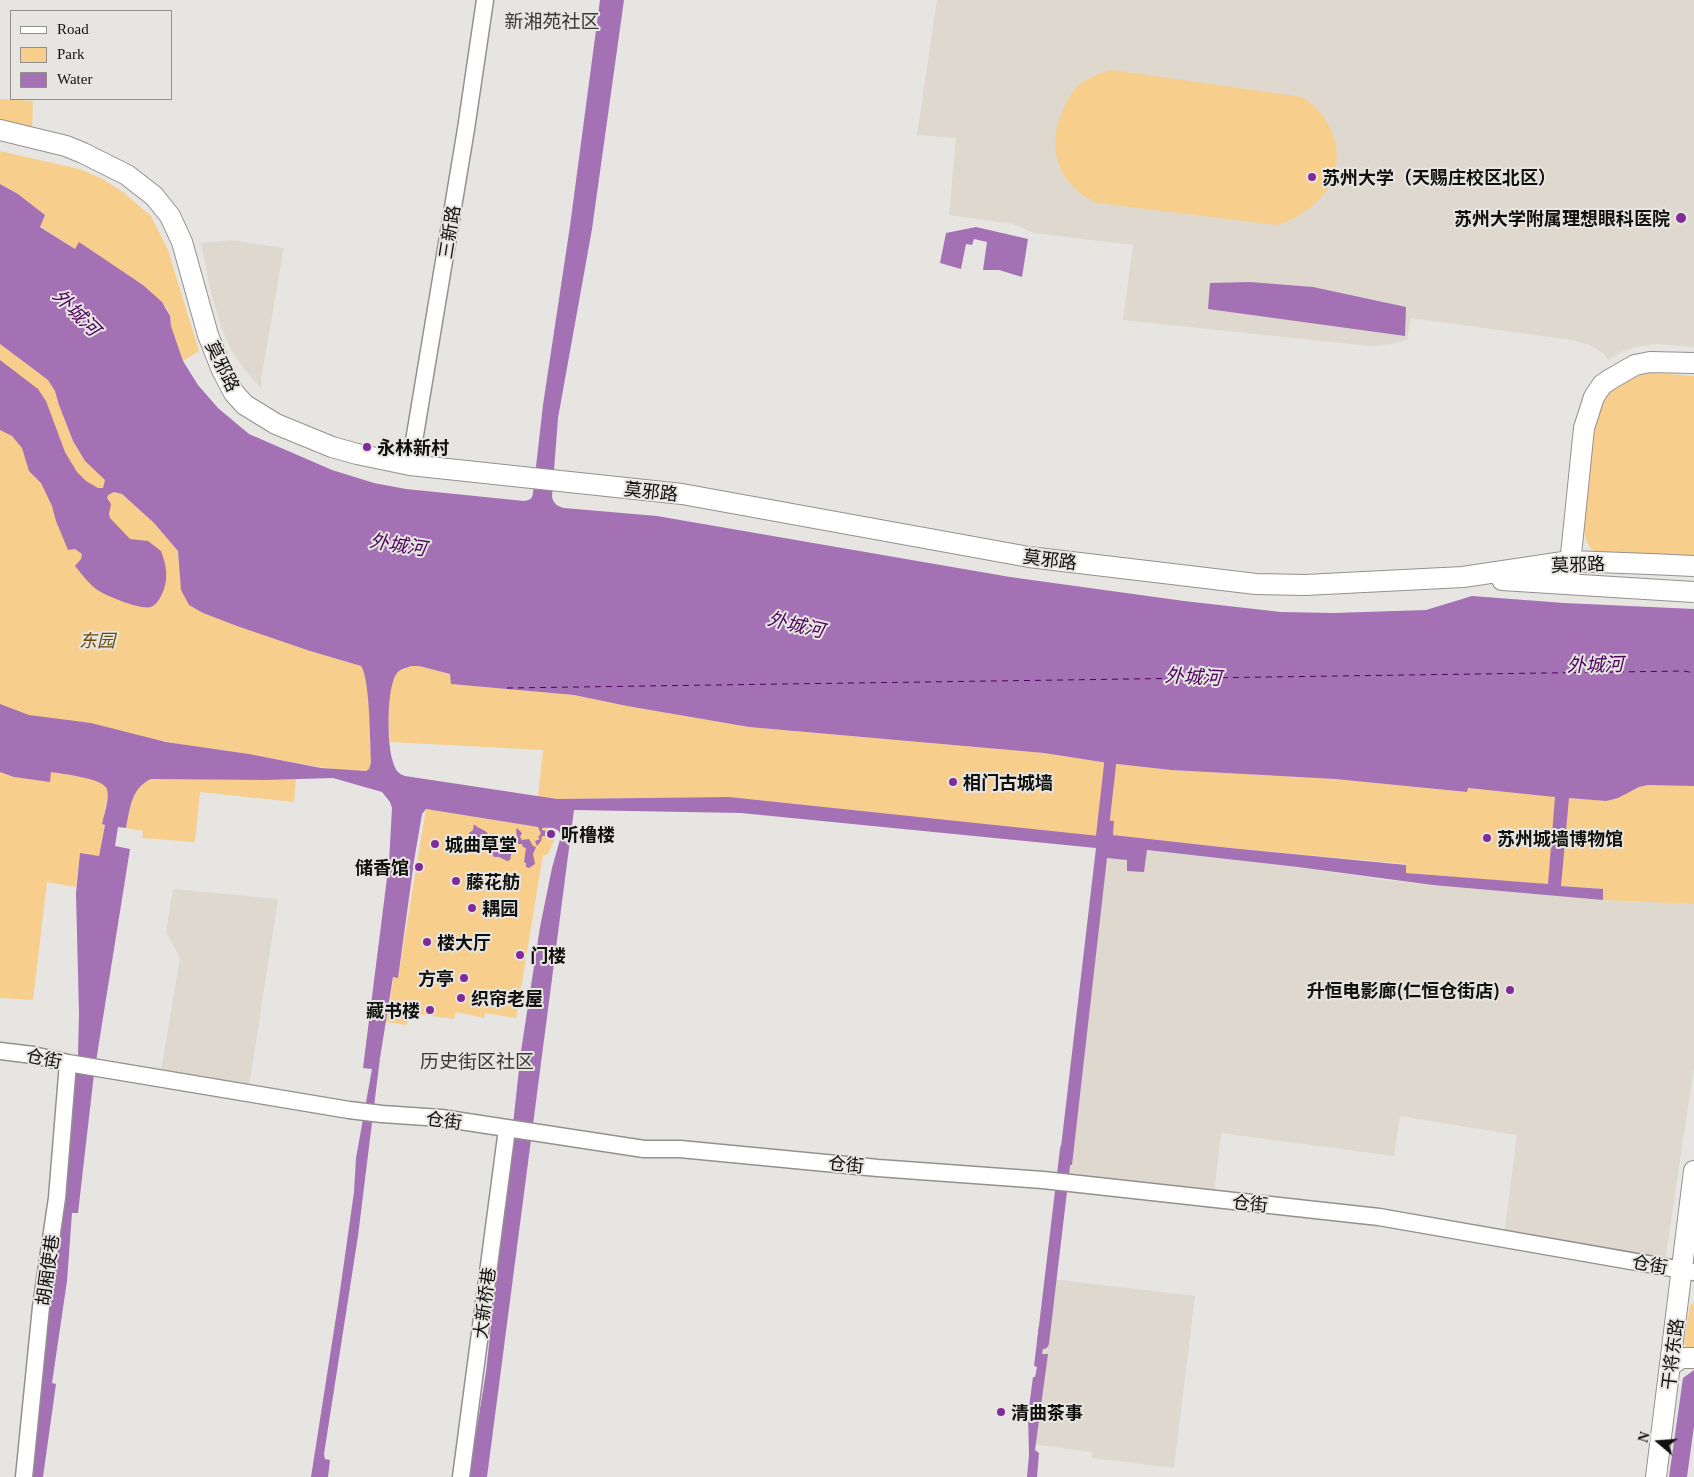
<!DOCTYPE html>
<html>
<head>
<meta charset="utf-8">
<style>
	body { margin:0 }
	#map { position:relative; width:1694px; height:1477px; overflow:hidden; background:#e7e5e1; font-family:Georgia,serif }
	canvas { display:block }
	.legend { position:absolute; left:10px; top:10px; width:162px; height:90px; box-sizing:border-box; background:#e7e5e1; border:1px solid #91908d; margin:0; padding:6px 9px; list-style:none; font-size:15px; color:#10100e }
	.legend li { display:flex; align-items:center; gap:10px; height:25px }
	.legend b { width:25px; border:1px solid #91908d }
	.north { position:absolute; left:1634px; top:1417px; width:50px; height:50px; -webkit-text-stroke:4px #e7e5e1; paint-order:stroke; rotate:288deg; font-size:14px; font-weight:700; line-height:20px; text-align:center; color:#10100e }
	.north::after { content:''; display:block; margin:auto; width:18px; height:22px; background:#10100e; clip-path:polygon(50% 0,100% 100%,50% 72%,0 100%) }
</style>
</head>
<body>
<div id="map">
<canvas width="1694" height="1477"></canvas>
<ul class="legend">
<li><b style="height:6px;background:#fff"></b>Road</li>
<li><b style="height:14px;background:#f7ce8c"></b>Park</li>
<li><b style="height:14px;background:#a571b5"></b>Water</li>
</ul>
<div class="north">N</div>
</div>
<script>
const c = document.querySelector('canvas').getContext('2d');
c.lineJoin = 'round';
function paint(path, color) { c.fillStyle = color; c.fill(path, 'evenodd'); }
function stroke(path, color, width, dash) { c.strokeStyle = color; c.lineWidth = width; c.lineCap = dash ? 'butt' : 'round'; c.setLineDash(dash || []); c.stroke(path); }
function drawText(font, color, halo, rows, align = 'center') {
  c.font = font + ' Georgia,"Noto Sans SC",serif'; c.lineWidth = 4; c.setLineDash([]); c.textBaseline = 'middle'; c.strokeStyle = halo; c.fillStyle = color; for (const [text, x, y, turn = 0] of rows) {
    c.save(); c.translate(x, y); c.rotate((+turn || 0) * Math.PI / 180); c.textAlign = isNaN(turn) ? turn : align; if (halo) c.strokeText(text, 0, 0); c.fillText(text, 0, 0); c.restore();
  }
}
paint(new Path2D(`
	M 937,0 L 1694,0 L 1694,347 L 1659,344 L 1640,346 L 1625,350 L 1608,360 L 1604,354 L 1590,345 L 1572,340 L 1411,318 L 1407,340 L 1392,344 L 1370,346 L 1123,320 L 1133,245 L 1034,233 L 1013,224 L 949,215 L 956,138 L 917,135 Z
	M 231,240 L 284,248 L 261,379 L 262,389 L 244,369 L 231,350 L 222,329 L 211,293 L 201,243 Z
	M 1107,846 L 1298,867 L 1385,880 L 1603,900 L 1694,904 L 1694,1067 L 1665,1261 L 1504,1235 L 1517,1135 L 1400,1116 L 1394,1156 L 1221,1133 L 1214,1194 L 1068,1176 Z
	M 173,889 L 278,899 L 249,1087 L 161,1071 L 180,958 L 166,932 Z
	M 1051,1279 L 1195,1296 L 1174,1468 L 1092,1458 L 1092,1452 L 1031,1444 Z`), '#ded8ce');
paint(new Path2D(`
	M 1112,70 L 1302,97 C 1335,117 1349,161 1324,194 C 1319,201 1311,207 1304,212 C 1295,218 1286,223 1276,225 L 1098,203 C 1059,187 1045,148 1063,110 C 1066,103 1071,93 1077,87 C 1087,78 1099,73 1112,70 Z
	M 0,99 L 33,101 L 32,128 L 0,121 Z
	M 0,151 L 79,169 L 101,178 L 123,192 L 151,216 L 168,250 L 199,351 L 183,361 L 171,326 L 170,316 L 167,308 L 143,285 L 80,243 L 75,249 L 40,226 L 45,215 L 18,194 L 0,184 Z
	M 0,344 L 48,380 L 55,391 L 59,405 L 73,441 L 85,461 L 154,523 L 178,551 L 179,565 L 203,613 L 310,651 L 361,666 C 371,683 370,740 371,762 L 369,769 L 366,771 C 326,771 287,760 248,754 C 209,747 169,745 131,733 L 108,795 L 102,824 L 105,825 L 99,856 L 80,853 L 76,887 L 47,882 L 33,1000 L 0,998 Z
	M 1656,373 L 1694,376 L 1694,560 L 1597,554 C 1586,546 1585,537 1583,525 L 1596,418 C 1598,413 1599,408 1602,404 C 1612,386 1636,373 1656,373 Z
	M 411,666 L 419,666 L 450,674 L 452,684 L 574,695 L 627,706 L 749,727 L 1044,753 L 1108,763 L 1171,770 L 1335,779 L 1467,792 L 1467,788 L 1606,801 C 1618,798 1627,791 1639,787 C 1653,782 1678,786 1694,786 L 1694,904 L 1603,900 L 1603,889 L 1406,873 L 1406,864 L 1230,848 L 1113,835 L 1114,821 L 1100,837 L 729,797 L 557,799 L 538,797 L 543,750 L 390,742 C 389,726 384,680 400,670 C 403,668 407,668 411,666 Z
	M 156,778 L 266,780 L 296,779 L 294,802 L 200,792 L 195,842 L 142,838 L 143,831 L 126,828 C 130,808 132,782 156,778 Z
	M 426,809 L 556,830 L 554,841 L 547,855 L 543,855 L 516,1018 L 485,1013 L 484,1018 L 456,1012 L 454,1019 L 409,1013 L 407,1025 L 386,1022 L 394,976 L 398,977 Z
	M 1694,1303 L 1694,1351 L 1688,1349 L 1684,1344 L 1690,1305 Z`), '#f7ce8c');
paint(new Path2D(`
	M 600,0 L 624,0 L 592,229 L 558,418 L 552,497 C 554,504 557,506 564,508 L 657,516 L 1010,577 L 1184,601 L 1281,612 L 1333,613 L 1426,610 L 1472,596 L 1564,603 L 1694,609 L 1694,786 L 1648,785 L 1639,787 L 1618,798 L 1606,801 L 1569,798 L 1561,886 L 1603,889 L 1603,900 L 1433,885 L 1298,867 L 1147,850 L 1144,872 L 1127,871 L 1127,860 L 1107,858 L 1072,1165 L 1059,1164 L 1096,848 L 741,813 L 574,810 L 487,1477 L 469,1477 L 486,1372 L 521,1051 L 540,927 L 552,868 L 561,836 C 558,826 550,828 542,828 L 542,830 L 546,831 L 545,836 L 542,836 L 541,841 L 537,846 L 535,841 L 540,839 L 538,837 L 541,834 L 538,827 L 426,809 L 422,814 L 414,861 L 398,978 L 393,977 L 380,1058 L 358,1236 L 324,1454 L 325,1459 L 330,1460 L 328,1477 L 311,1477 L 339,1298 L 354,1192 L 356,1158 L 372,1069 L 363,1068 L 389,862 L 392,808 L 390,802 L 382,792 L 333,778 L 266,780 L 151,779 C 131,788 130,809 126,828 L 118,827 L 115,846 L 130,849 L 94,1074 L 78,1213 L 72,1213 L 67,1281 L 52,1383 L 56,1384 L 43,1477 L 27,1477 L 56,1251 L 78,1054 L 79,1014 L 76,893 L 80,853 L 99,856 L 105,825 L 102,824 C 104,814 110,798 107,789 C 103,778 62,774 51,772 L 50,782 L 14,777 L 0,772 L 0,704 L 29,715 L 91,723 L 166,742 L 249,754 L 321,768 L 366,771 L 369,769 L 371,762 C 370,743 370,678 361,666 L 310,651 L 237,626 L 203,613 L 189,605 L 181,590 L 178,551 L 154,523 L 122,494 L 114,492 L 108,495 L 107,498 L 111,504 L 109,514 L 110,518 L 130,539 L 148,541 L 161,551 C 167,566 169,581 161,596 C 159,600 156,605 151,607 C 141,610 105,596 96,589 C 88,583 82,574 75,566 L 81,559 L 82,554 L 75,549 L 68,550 L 56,521 L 52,506 L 41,483 L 29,471 L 22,448 L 12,436 L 0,430 L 0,360 L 38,389 L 46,401 L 65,452 L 77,472 L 86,481 L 98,488 L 103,488 L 105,480 L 85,461 L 73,441 L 59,405 L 55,391 L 48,380 L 0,344 L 0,184 L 18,194 L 45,215 L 40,227 L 75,249 L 79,242 L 143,285 L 162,302 L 170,316 L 171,326 L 183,361 L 198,385 L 218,408 L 249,434 L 332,470 L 374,483 L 406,489 L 524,501 C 530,500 532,499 533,493 L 543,405 L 570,226 ZM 411,666 L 419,666 L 450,674 L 451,684 L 574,695 L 627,706 L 749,727 L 1044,753 L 1108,763 L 1171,770 L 1335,779 L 1467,792 L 1468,788 L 1555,797 L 1548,884 L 1406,873 L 1406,865 L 1230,848 L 1113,835 L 1114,821 L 1102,820 L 1099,836 L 729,797 L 557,799 L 405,776 C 398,774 395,769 393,762 C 387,745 386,687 397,673 C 400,669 406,668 411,666 Z
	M 976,227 L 1028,239 L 1022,277 L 999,270 L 983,270 L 987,242 L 974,239 L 972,245 L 966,244 L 961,269 L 940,263 L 946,233 Z
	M 1250,282 L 1313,287 L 1406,307 L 1405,336 L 1208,309 L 1210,283 Z
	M 474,824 C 478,829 485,829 488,834 C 490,838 491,844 496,848 L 502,847 L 507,849 L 513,847 L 510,860 L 507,861 L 499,857 L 494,857 C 488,847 482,841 470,837 L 469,833 L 473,830 Z
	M 517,828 L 522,833 L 520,837 L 522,840 L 529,839 L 533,846 L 536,847 L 533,854 L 535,864 L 529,868 L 526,867 L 526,863 L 524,862 L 526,848 L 523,847 L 522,844 L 518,844 L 516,830 Z
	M 1039,1325 L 1047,1326 L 1042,1354 L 1048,1354 L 1035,1450 L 1039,1453 L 1037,1477 L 1027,1477 L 1029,1455 L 1028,1415 L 1033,1377 L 1035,1377 L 1037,1367 L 1034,1366 Z
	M 1694,1370 L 1694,1426 L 1687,1477 L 1669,1477 L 1683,1378 Z`), '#a571b5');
stroke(new Path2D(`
	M 1102,836 L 1112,747
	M 1043,1343 L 1066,1149`), '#a571b5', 12);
stroke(new Path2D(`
	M 507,688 L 1684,671 L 1694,673`), '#4b025c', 1, [6, 5]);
const minor = new Path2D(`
	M 410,465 L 466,129 L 485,0
	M 0,1051 L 33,1055 L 68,1063 L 349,1110 L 382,1114 L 441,1118 L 644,1149 L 680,1149 L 878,1168 L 1043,1180 L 1379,1217 L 1694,1272
	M 24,1477 L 41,1307 L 57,1198 L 68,1063
	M 461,1477 L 507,1129`);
const major = new Path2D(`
	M 0,130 L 66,146 L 83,153 L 127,175 L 154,196 L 170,216 L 182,242 L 208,335 L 222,370 L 234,393 L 245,405 L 276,424 L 332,447 L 357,454 L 410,465 L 682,494 L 1029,557 L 1256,584 L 1305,585 L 1463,577 L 1570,561 L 1650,564
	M 1502,580 L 1645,589
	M 1568,584 L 1584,428 L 1594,397 L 1602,385 L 1609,380 L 1635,365 L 1650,362 L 1694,363
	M 1670,1366 L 1681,1358 L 1694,1358
	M 1656,1477 L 1694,1171`);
stroke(minor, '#93918e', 19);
stroke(major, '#93918e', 22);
stroke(minor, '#fff', 16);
stroke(major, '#fff', 20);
const majorBridge = new Path2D(`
	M 1650,564 L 1694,566
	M 1645,589 L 1694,592`);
stroke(majorBridge, '#93918e', 22, []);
stroke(majorBridge, '#fff', 20);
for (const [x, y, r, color] of [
	[1312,177,5,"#812b99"],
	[1681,218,6,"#812b99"],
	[367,447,5,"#812b99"],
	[953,782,5,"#812b99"],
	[551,834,5,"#812b99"],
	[1487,838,5,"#812b99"],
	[435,844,5,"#812b99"],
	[419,867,5,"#812b99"],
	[456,881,5,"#812b99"],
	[472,908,5,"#812b99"],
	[427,942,5,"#812b99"],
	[520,955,5,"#812b99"],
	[464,978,5,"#812b99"],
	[1510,990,5,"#812b99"],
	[461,998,5,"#812b99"],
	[430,1010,5,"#812b99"],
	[1001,1412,5,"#812b99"]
]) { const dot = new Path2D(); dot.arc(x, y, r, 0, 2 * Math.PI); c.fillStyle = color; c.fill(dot); stroke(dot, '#e7e5e1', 2); }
drawText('bold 18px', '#10100e', '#e7e5e1', [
	["苏州大学（天赐庄校区北区）",1322,177],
	["苏州大学附属理想眼科医院",1670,218,"right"],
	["永林新村",377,447],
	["相门古城墙",963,782],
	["听橹楼",561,834],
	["苏州城墙博物馆",1497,838],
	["城曲草堂",445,844],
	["储香馆",409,867,"right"],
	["藤花舫",466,881],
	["耦园",482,908],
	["楼大厅",437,942],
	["门楼",530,955],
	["方亭",454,978,"right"],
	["升恒电影廊(仁恒仓街店)",1500,990,"right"],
	["织帘老屋",471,998],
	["藏书楼",420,1010,"right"],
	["清曲茶事",1011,1412]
], 'left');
drawText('18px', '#10100e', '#e7e5e1', [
	["三新路",449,232,-81],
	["莫邪路",223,366,64],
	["莫邪路",651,491,6],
	["莫邪路",1050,559,7],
	["莫邪路",1578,564,-2],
	["仓街",44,1058,11],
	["仓街",444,1120,7],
	["仓街",846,1164,6],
	["仓街",1250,1203,6],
	["仓街",1650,1264,10],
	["胡厢使巷",47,1270,-82],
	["大新桥巷",484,1303,-83],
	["干将东路",1672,1354,-83]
]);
drawText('italic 18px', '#6b4b08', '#e7e5e1', [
	["东园",97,640]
]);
drawText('19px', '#3c3a37', '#e7e5e1', [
	["新湘苑社区",552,21],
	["历史街区社区",477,1061]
]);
drawText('italic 19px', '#4b025c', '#e7e5e1', [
	["外城河",77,312,45],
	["外城河",398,544,9],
	["外城河",796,624,13],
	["外城河",1595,664,-1],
	["外城河",1193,676,3]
]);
</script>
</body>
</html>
